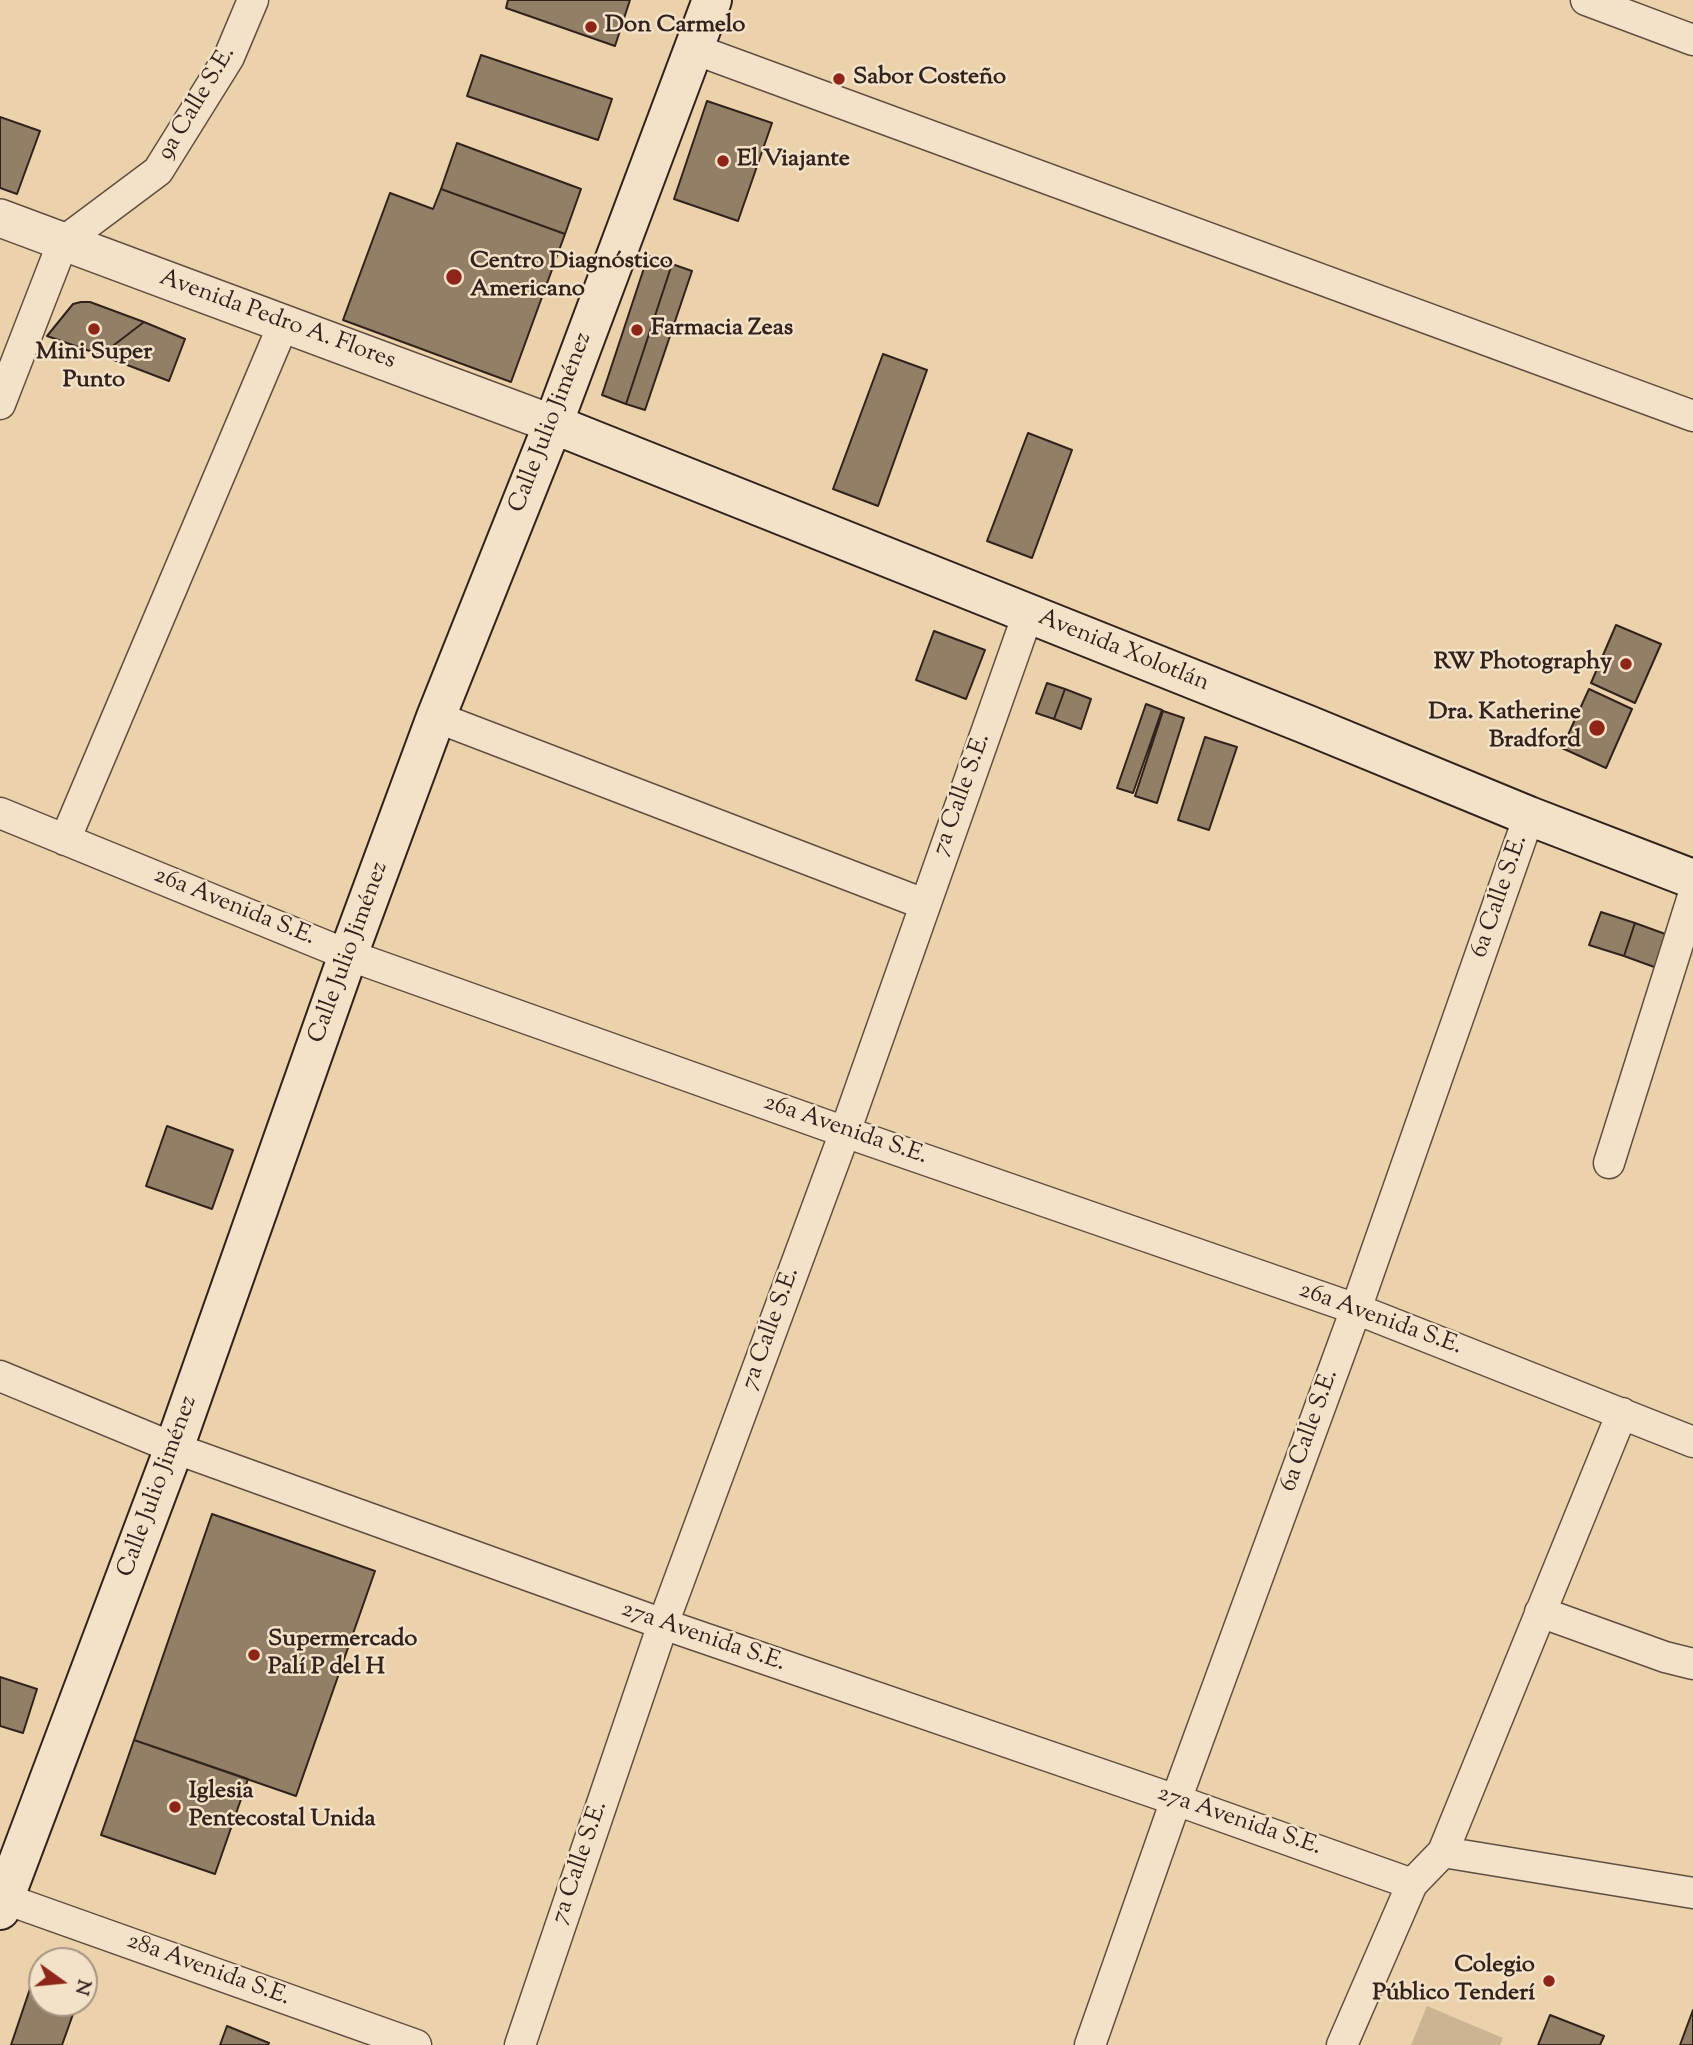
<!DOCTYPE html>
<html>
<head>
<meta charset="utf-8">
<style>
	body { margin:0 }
	#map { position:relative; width:1693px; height:2045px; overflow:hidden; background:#ecd2ab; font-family:"Sorts Mill Goudy",serif }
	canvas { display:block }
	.north { position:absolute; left:28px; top:1947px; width:70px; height:70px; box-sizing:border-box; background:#f3e2c8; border:2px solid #a69583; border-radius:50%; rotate:105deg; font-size:19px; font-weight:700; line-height:28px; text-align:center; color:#32221c }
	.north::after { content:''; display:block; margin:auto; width:24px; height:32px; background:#8f2418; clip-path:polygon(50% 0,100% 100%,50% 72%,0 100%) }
</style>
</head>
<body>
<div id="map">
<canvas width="1693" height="2045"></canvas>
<div class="north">N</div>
</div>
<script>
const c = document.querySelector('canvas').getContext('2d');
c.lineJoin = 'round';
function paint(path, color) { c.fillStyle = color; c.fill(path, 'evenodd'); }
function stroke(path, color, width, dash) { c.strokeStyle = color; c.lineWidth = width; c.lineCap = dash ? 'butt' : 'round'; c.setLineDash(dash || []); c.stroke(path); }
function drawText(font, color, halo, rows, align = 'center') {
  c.font = font + ' "Sorts Mill Goudy",serif'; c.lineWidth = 5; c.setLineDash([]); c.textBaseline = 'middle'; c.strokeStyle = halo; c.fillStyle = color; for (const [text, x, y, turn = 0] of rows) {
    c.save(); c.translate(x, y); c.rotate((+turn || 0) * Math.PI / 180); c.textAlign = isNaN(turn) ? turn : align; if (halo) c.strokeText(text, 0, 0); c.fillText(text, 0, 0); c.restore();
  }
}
paint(new Path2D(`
	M 1427,2006 L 1503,2038 L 1500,2045 L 1411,2045 Z`), '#ccb493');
const building = new Path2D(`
	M 508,0 L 630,0 L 615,46 L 506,8 Z
	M 481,55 L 612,99 L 598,140 L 467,96 Z
	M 707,101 L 772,123 L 738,221 L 674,199 Z
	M 0,117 L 40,131 L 17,194 L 0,188 Z
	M 457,143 L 581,189 L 565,234 L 441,189 Z
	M 441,189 L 565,234 L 511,382 L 343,320 L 390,193 L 433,209 Z
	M 648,256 L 672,264 L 626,404 L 602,395 Z
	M 672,264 L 692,271 L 645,410 L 626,404 Z
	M 81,302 L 90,302 L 144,322 L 101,355 L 47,336 L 73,304 Z
	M 144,322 L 185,339 L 169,381 L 101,355 Z
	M 883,354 L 927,370 L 878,506 L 833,489 Z
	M 1028,433 L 1072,450 L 1032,558 L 987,541 Z
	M 1616,625 L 1661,644 L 1635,703 L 1591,683 Z
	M 934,631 L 985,650 L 966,699 L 916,680 Z
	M 1047,683 L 1065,689 L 1054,719 L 1036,713 Z
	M 1065,689 L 1091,699 L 1081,729 L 1054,719 Z
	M 1589,689 L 1632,709 L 1606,768 L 1562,748 Z
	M 1146,704 L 1162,710 L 1133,793 L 1117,788 Z
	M 1163,711 L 1184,718 L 1157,803 L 1135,796 Z
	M 1205,737 L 1237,747 L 1209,830 L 1178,820 Z
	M 1601,912 L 1635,923 L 1624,956 L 1589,945 Z
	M 1635,923 L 1668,935 L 1657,968 L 1624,956 Z
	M 167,1126 L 233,1150 L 212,1209 L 146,1186 Z
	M 212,1514 L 375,1571 L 296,1796 L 134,1740 Z
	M 0,1677 L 37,1689 L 23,1733 L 0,1726 Z
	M 134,1740 L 248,1779 L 215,1874 L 101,1835 Z
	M 36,1971 L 42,1973 L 42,2003 L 77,2003 L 62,2045 L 11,2045 Z
	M 1693,2010 L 1693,2045 L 1680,2045 Z
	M 1550,2015 L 1604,2036 L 1600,2045 L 1538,2045 Z
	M 227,2026 L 269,2043 L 268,2045 L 220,2045 Z`);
paint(building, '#937e66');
stroke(building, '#32221c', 2);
const minor = new Path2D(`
	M 1586,0 L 1693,40
	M 694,49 L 1693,416
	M 0,404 L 63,242 L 158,171 L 229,57 L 253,0
	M 436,717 L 924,904
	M 0,813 L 348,955 L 845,1132 L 1356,1309 L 1693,1442
	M 65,840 L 284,323
	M 1609,1163 L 1693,896
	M 0,1376 L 174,1448 L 663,1624 L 1176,1800 L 1412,1884
	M 1540,1612 L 1665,1657 L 1693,1664
	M 1443,1852 L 1693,1893
	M 0,1897 L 416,2045
	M 520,2045 L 663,1624 L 845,1132 L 1028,614
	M 1090,2045 L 1176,1800 L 1356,1309 L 1529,816
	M 1342,2045 L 1412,1884 L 1443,1852 L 1622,1413`);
const tertiary = new Path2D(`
	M 0,218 L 553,424`);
const secondary = new Path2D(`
	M 553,424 L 1308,725 L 1529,816 L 1693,879
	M 0,1910 L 174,1448 L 348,955 L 436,717 L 553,424 L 712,0`);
stroke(minor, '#604e40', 33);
stroke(tertiary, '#604e40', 40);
stroke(secondary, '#32221c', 42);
stroke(minor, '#f3e2c8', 30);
stroke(tertiary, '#f3e2c8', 37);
stroke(secondary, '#f3e2c8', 38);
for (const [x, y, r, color] of [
	[591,27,7,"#8f2418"],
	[839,79,7,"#8f2418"],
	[723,161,7,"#8f2418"],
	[454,277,9,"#8f2418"],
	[94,329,7,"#8f2418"],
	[637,330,7,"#8f2418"],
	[1626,664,7,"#8f2418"],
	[1597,728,9,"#8f2418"],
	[254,1655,7,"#8f2418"],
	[175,1807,7,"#8f2418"],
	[1549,1981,7,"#8f2418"]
]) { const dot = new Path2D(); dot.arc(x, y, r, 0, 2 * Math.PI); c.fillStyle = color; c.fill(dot); stroke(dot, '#f3e2c8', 2.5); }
drawText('bold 24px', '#32221c', '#f3e2c8', [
	["Don Carmelo",605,27],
	["Sabor Costeño",853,79],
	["El Viajante",737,161],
	["Centro Diagnóstico",470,263],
	["Americano",470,291],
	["Farmacia Zeas",651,330],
	["Mini Super",94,354,"center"],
	["Punto",94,382,"center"],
	["RW Photography",1612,664,"right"],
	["Dra. Katherine",1581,714,"right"],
	["Bradford",1581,742,"right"],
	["Supermercado",268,1641],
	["Palí P del H",268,1669],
	["Iglesia",189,1793],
	["Pentecostal Unida",189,1821],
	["Colegio",1535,1967,"right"],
	["Público Tenderí",1535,1995,"right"]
], 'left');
drawText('24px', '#32221c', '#f3e2c8', [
	["9a Calle S.E.",198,104,-59],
	["Avenida Pedro A. Flores",277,321,20],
	["Calle Julio Jiménez",552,423,-69],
	["Avenida Xolotlán",1123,652,22],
	["7a Calle S.E.",963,795,-70],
	["6a Calle S.E.",1501,897,-71],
	["26a Avenida S.E.",234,908,22],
	["Calle Julio Jiménez",350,953,-70],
	["26a Avenida S.E.",845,1131,19],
	["26a Avenida S.E.",1380,1320,20],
	["7a Calle S.E.",772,1329,-70],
	["6a Calle S.E.",1311,1431,-70],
	["Calle Julio Jiménez",159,1487,-70],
	["27a Avenida S.E.",703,1638,19],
	["27a Avenida S.E.",1239,1822,19],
	["7a Calle S.E.",581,1863,-71],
	["28a Avenida S.E.",208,1971,20]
]);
</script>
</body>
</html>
